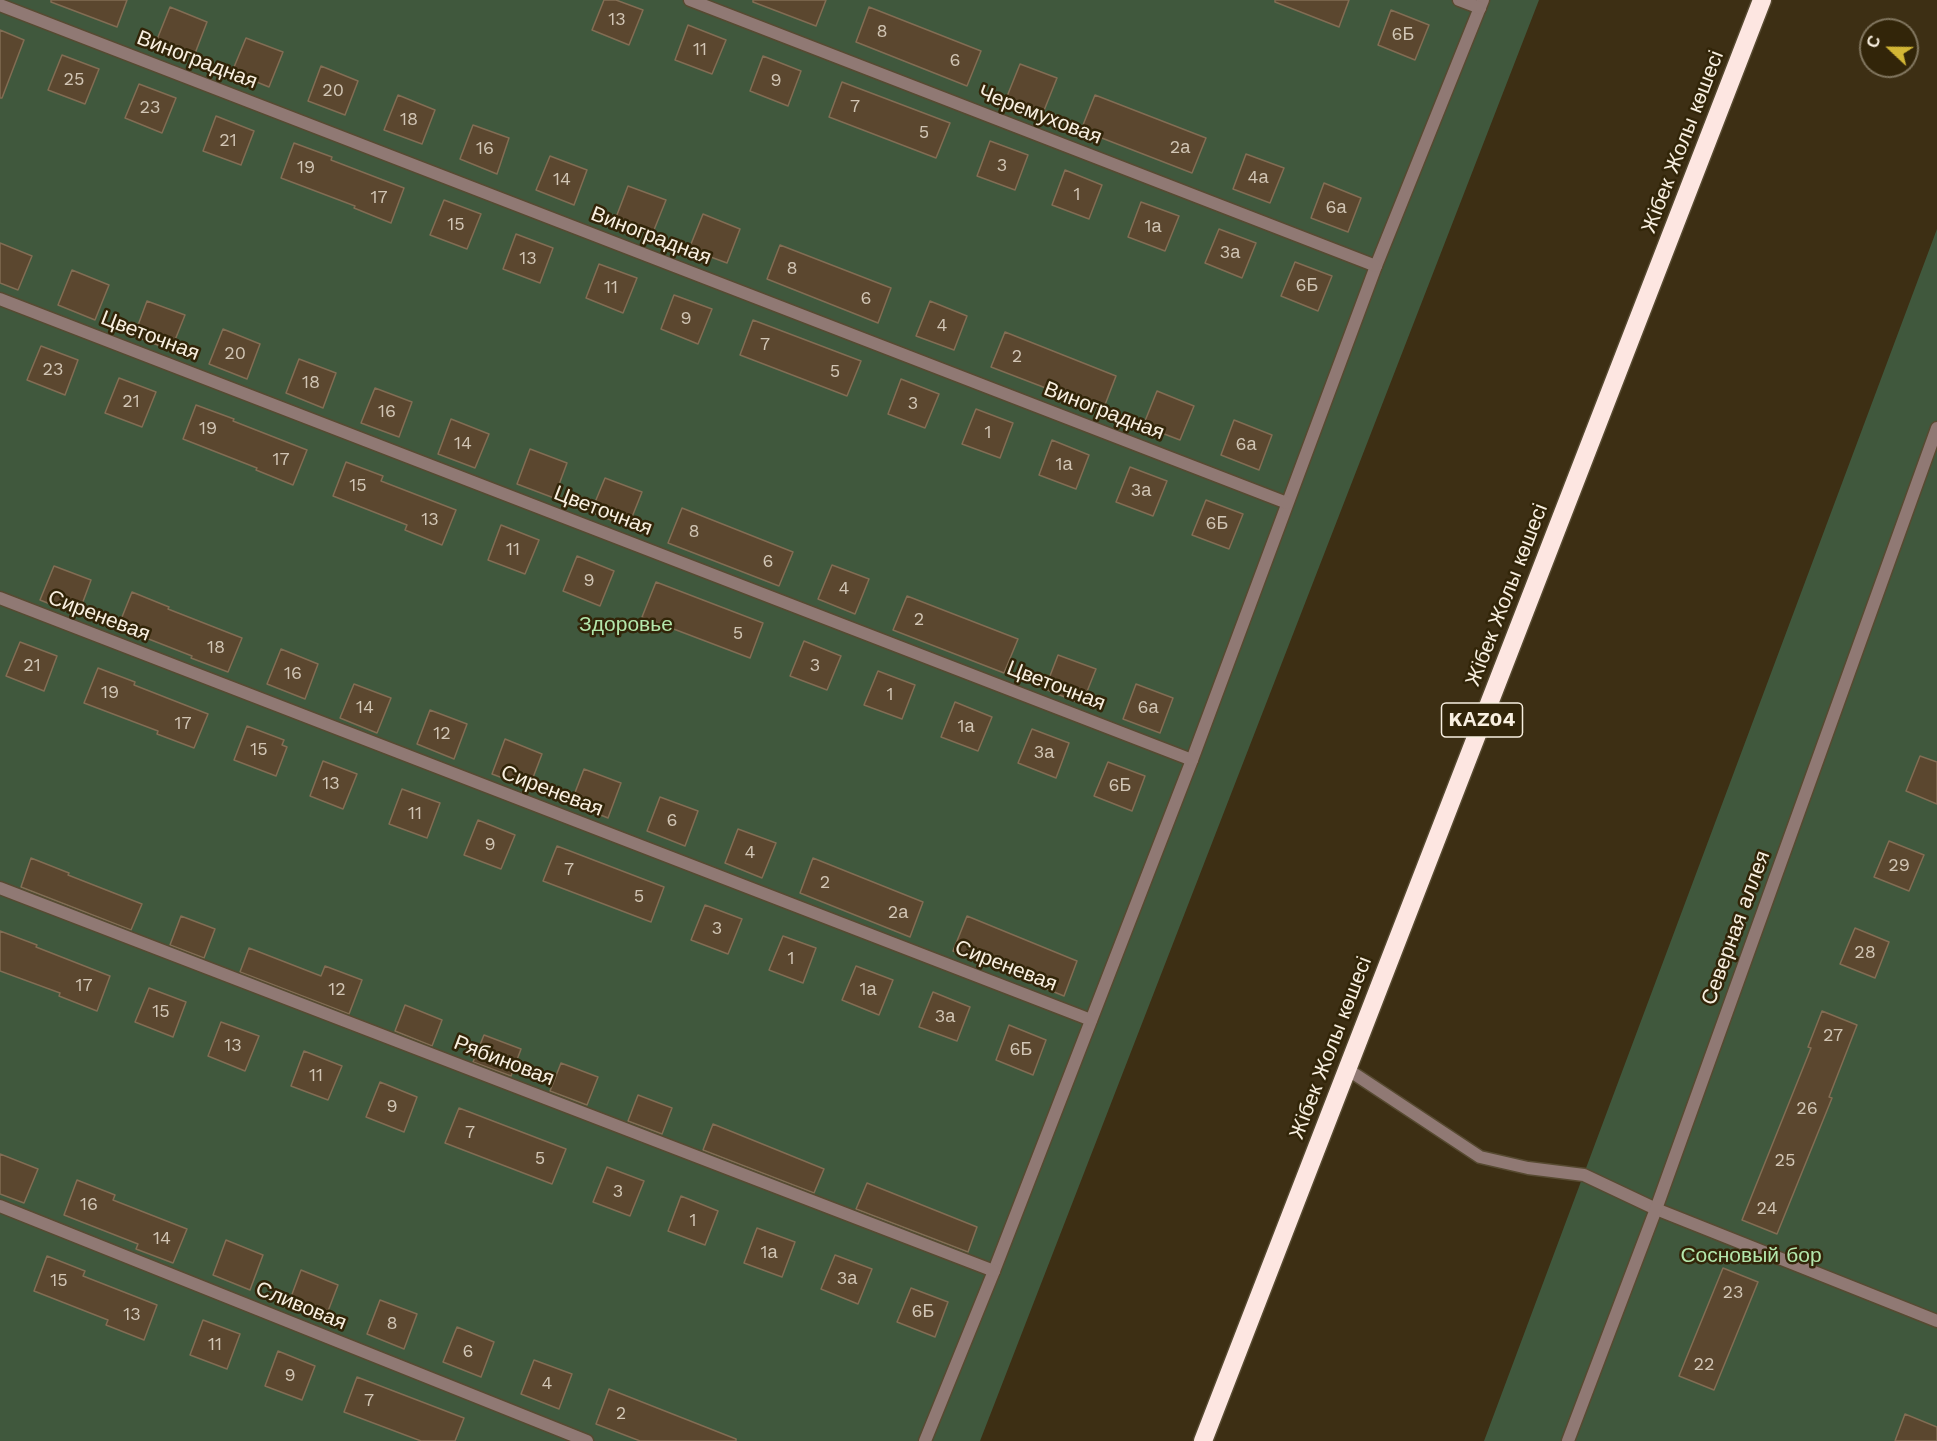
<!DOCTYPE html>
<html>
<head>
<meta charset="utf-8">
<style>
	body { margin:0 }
	#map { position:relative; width:1937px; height:1441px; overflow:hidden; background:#3d2f14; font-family:"Work Sans",sans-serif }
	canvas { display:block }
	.north { position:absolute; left:1859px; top:18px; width:60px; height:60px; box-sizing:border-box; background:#322509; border:2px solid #81765f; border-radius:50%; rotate:292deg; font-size:16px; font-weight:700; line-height:24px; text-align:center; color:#f8efe0 }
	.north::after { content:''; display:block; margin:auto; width:21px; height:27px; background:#d2b635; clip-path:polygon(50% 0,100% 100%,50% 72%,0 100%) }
</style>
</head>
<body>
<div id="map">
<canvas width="1937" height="1441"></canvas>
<div class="north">С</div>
</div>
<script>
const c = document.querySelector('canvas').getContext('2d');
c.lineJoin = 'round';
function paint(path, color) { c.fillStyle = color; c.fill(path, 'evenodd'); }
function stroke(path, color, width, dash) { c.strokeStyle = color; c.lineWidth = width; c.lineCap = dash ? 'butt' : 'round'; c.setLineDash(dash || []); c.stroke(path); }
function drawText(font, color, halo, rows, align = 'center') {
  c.font = font + ' "Work Sans",sans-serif'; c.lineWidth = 5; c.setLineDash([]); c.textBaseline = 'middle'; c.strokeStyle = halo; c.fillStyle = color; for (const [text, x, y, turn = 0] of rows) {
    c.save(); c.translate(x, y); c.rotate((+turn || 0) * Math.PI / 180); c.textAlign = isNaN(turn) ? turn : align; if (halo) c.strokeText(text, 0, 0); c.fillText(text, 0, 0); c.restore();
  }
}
paint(new Path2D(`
	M 0,0 L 1539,0 L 980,1441 L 0,1441 Z
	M 1937,229 L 1937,1441 L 1484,1441 Z`), '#40583d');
const building = new Path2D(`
	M 51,0 L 127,0 L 117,27 L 51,2 Z
	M 604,0 L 616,0 L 643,10 L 629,45 L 592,30 Z
	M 753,0 L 826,0 L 816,26 L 753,2 Z
	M 1275,0 L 1349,0 L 1339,27 L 1275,2 Z
	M 170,7 L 207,22 L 194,56 L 156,42 Z
	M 869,7 L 981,51 L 967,86 L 856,42 Z
	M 1391,10 L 1429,25 L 1415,60 L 1378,45 Z
	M 688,25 L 726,40 L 712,74 L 675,60 Z
	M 0,30 L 24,40 L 2,98 L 0,98 Z
	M 246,38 L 283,52 L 269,87 L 232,72 Z
	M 62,55 L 99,69 L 85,104 L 48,90 Z
	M 763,56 L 801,71 L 788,106 L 750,91 Z
	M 1020,64 L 1057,78 L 1043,113 L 1006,99 Z
	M 321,66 L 358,81 L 345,115 L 308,101 Z
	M 842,82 L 950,123 L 936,158 L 829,117 Z
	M 139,84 L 176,98 L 162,133 L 125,118 Z
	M 398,95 L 435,110 L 422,144 L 384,130 Z
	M 1095,95 L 1206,138 L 1192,173 L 1081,130 Z
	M 216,116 L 254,131 L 241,165 L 203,151 Z
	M 473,125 L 509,138 L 497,174 L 460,159 Z
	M 990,141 L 1028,155 L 1015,190 L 977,176 Z
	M 294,143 L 332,157 L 331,160 L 404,188 L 391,223 L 354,208 L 355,206 L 281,178 Z
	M 1246,154 L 1284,168 L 1270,203 L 1233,189 Z
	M 550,156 L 587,170 L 574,205 L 536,190 Z
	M 1065,170 L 1102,185 L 1089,219 L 1052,205 Z
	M 1324,183 L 1361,198 L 1348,232 L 1311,218 Z
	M 628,186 L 666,200 L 652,235 L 615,220 Z
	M 444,200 L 481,214 L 467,249 L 430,235 Z
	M 1141,202 L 1179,216 L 1165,251 L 1128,237 Z
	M 703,214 L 740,229 L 727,263 L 689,249 Z
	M 1219,229 L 1256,243 L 1242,278 L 1205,263 Z
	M 516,234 L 553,248 L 540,283 L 503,269 Z
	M 0,243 L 32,256 L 18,290 L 0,283 Z
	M 780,245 L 891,288 L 878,323 L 767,279 Z
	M 1295,262 L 1332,276 L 1318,311 L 1281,296 Z
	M 599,264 L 637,278 L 623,313 L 586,298 Z
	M 72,270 L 109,285 L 95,320 L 58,305 Z
	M 674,295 L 712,309 L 698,344 L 661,329 Z
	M 147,301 L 185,315 L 171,350 L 134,336 Z
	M 930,301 L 967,316 L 954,350 L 916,336 Z
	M 753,320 L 861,361 L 847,396 L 740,355 Z
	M 223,329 L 260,344 L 247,379 L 209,364 Z
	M 1005,332 L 1116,376 L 1103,410 L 991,367 Z
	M 41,346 L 78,360 L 65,395 L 27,380 Z
	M 299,359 L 336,373 L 323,408 L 286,393 Z
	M 119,378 L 156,392 L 142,427 L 105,413 Z
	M 901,379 L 939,394 L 925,428 L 888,414 Z
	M 375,388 L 412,402 L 399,437 L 361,423 Z
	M 1157,391 L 1194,406 L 1180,440 L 1143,426 Z
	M 196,405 L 234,419 L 233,421 L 307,450 L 293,485 L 256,470 L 257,468 L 183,439 Z
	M 976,409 L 1013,423 L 1000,458 L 962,444 Z
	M 451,419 L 489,434 L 475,468 L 438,454 Z
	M 1234,420 L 1272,435 L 1259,470 L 1221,455 Z
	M 1052,440 L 1089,455 L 1076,489 L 1039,475 Z
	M 530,449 L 567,463 L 554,498 L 517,484 Z
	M 346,462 L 383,476 L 381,481 L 456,510 L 442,545 L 405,530 L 407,525 L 333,496 Z
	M 1130,467 L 1167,481 L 1153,516 L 1116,502 Z
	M 605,478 L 642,492 L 628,527 L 591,512 Z
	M 1206,500 L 1243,514 L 1229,549 L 1192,535 Z
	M 682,508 L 793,552 L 779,586 L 668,543 Z
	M 501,525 L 539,540 L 525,574 L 488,560 Z
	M 577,556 L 614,571 L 600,606 L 563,591 Z
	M 832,565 L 869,579 L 855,614 L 818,599 Z
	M 54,566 L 91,580 L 78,615 L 40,600 Z
	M 656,582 L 763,623 L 750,658 L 642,617 Z
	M 132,592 L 169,607 L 168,609 L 242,638 L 228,672 L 191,658 L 192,656 L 118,627 Z
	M 907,596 L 1018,639 L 1004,673 L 893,630 Z
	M 804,641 L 841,656 L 827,690 L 790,676 Z
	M 20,642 L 57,656 L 44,691 L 6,676 Z
	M 281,649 L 318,664 L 305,699 L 267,684 Z
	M 1058,655 L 1096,669 L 1082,704 L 1045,689 Z
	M 98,668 L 135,682 L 134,685 L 208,714 L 194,748 L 157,734 L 158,731 L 84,703 Z
	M 878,671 L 915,685 L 902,719 L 864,705 Z
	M 354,684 L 391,698 L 377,733 L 340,718 Z
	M 1136,684 L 1173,698 L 1160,733 L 1123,719 Z
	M 955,702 L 992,717 L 978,751 L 941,737 Z
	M 430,710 L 467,724 L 454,759 L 417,744 Z
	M 247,726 L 284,740 L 282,745 L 287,747 L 276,776 L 234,760 Z
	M 1032,729 L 1069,743 L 1056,778 L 1018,763 Z
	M 505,739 L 542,754 L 529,788 L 492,774 Z
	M 1920,756 L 1937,762 L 1937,804 L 1906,791 Z
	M 323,761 L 357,774 L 343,809 L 310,796 Z
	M 1108,762 L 1145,776 L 1132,811 L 1094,796 Z
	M 584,769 L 621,783 L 608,818 L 571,803 Z
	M 402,789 L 440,803 L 427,838 L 389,824 Z
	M 660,797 L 698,811 L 685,846 L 647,831 Z
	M 478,820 L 515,835 L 501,869 L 464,855 Z
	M 738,829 L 776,843 L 762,878 L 725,863 Z
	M 1889,841 L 1924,855 L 1909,891 L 1874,877 Z
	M 557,846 L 664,887 L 651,922 L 543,881 Z
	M 31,858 L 69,873 L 68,875 L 142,904 L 131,930 L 21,887 Z
	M 813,858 L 923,902 L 910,937 L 800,893 Z
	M 705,905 L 742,919 L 728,954 L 691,940 Z
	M 181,916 L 215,929 L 204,958 L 170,945 Z
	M 967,916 L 1077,961 L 1064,996 L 953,951 Z
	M 1855,928 L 1889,942 L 1875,978 L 1840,964 Z
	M 0,931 L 37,945 L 36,947 L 110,976 L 97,1011 L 59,996 L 60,993 L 0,971 Z
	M 783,936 L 816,948 L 803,983 L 769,970 Z
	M 249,948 L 321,976 L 325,966 L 362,980 L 349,1014 L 240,972 Z
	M 856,966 L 893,980 L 879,1015 L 842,1000 Z
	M 149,988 L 186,1002 L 173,1037 L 135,1022 Z
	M 933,992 L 970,1007 L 957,1041 L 919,1027 Z
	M 405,1005 L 442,1020 L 432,1046 L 395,1031 Z
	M 1822,1011 L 1857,1025 L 1829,1097 L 1832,1098 L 1777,1234 L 1742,1220 L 1811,1048 L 1808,1047 Z
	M 221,1022 L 259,1036 L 245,1071 L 208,1056 Z
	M 1009,1025 L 1046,1040 L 1033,1075 L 996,1060 Z
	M 484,1035 L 521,1049 L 511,1076 L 473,1062 Z
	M 304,1051 L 342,1066 L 328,1100 L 291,1086 Z
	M 561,1063 L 598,1077 L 587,1105 L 550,1091 Z
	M 380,1082 L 417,1097 L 404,1132 L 366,1117 Z
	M 638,1095 L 672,1108 L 662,1134 L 628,1121 Z
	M 459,1108 L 566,1149 L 552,1184 L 445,1143 Z
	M 713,1124 L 824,1169 L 814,1193 L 703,1150 Z
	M 0,1154 L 38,1169 L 24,1203 L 0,1194 Z
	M 607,1167 L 644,1181 L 630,1216 L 593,1202 Z
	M 77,1180 L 115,1195 L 113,1200 L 187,1229 L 173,1263 L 136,1249 L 138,1244 L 64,1215 Z
	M 867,1183 L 977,1227 L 968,1252 L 856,1209 Z
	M 681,1196 L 718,1211 L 705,1245 L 668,1231 Z
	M 757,1228 L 795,1242 L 782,1277 L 744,1263 Z
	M 226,1240 L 263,1255 L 250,1290 L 213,1275 Z
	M 835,1255 L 872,1269 L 858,1304 L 821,1289 Z
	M 47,1256 L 85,1271 L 83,1276 L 157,1305 L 144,1340 L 106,1325 L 108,1320 L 34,1291 Z
	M 1723,1268 L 1758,1282 L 1714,1390 L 1679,1376 Z
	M 301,1270 L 338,1285 L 325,1319 L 288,1305 Z
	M 911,1288 L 948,1302 L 935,1337 L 897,1322 Z
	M 380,1300 L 417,1314 L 404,1349 L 367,1334 Z
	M 203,1320 L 240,1334 L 227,1369 L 190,1355 Z
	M 457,1327 L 494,1342 L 481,1377 L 443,1362 Z
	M 278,1351 L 315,1366 L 302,1400 L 265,1386 Z
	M 534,1360 L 572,1374 L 559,1409 L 521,1394 Z
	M 357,1377 L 464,1418 L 455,1441 L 421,1441 L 344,1412 Z
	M 609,1389 L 736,1439 L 736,1441 L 640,1441 L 596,1424 Z
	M 1905,1414 L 1937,1427 L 1937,1441 L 1895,1441 Z`);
paint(building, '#5b472f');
stroke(building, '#826d54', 1.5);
const lane = new Path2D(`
	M 1347,1069 L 1480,1157 L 1528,1168 L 1584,1175 L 1656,1209 L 1937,1321
	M 925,1441 L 994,1271 L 1192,760 L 1376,266 L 1483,0`);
const street = new Path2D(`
	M 690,0 L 1376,266
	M 1459,0 L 1480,8
	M 0,5 L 1287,503
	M 0,299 L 1192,760
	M 0,598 L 1091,1020
	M 0,888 L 994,1271
	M 0,1206 L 587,1441
	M 1568,1441 L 1656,1209 L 1937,428`);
const highway = new Path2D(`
	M 1203,1441 L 1762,0`);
stroke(lane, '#574a31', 15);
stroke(street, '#574a31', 15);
stroke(highway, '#574a31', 21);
stroke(lane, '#907974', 12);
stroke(street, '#907974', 12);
stroke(highway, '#fde6e1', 18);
drawText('18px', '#d1c5b4', null, [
	["13",617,20],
	["8",882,32],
	["6Б",1403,35],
	["11",700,50],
	["6",955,61],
	["25",74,80],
	["9",776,81],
	["20",333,91],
	["7",855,107],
	["23",150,108],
	["18",409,120],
	["5",924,133],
	["21",228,141],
	["2а",1180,148],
	["16",485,149],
	["3",1002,166],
	["19",306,168],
	["4а",1258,178],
	["14",562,180],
	["1",1077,195],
	["17",379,198],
	["6а",1336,208],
	["15",456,225],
	["1а",1153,227],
	["3а",1230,253],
	["13",528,259],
	["8",792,269],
	["6Б",1307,286],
	["11",611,288],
	["6",866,299],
	["9",686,319],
	["4",942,326],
	["7",765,345],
	["20",235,354],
	["2",1017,357],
	["23",53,370],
	["5",835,372],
	["18",311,383],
	["21",131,402],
	["3",913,404],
	["16",387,412],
	["19",208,429],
	["1",988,433],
	["14",463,444],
	["6а",1246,445],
	["17",281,460],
	["1а",1064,465],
	["15",358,486],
	["3а",1141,491],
	["13",430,520],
	["6Б",1217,524],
	["8",694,532],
	["11",513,550],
	["6",768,562],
	["9",589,581],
	["4",844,589],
	["2",919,620],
	["5",738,634],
	["18",216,648],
	["21",32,666],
	["3",815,666],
	["16",293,674],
	["19",110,693],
	["1",890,695],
	["14",365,708],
	["6а",1148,708],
	["17",183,724],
	["1а",966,727],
	["12",442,734],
	["15",259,750],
	["3а",1044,753],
	["13",331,784],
	["6Б",1120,786],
	["11",415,814],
	["6",672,821],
	["9",490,845],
	["4",750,853],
	["29",1899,866],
	["7",569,870],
	["2",825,883],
	["5",639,897],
	["2а",898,913],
	["3",717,929],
	["28",1865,953],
	["1",791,959],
	["17",84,986],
	["12",337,990],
	["1а",868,990],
	["15",161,1012],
	["3а",945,1017],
	["27",1833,1036],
	["13",233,1046],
	["6Б",1021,1050],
	["11",316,1076],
	["9",392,1107],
	["26",1807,1109],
	["7",470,1133],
	["5",540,1159],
	["25",1785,1161],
	["3",618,1192],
	["16",89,1205],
	["24",1767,1209],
	["1",693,1221],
	["14",162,1239],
	["1а",769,1253],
	["3а",847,1279],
	["15",59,1281],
	["23",1733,1293],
	["6Б",923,1312],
	["13",132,1315],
	["8",392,1324],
	["11",215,1345],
	["6",468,1352],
	["22",1704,1365],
	["9",290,1376],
	["4",547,1384],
	["7",369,1401],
	["2",621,1414]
]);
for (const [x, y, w] of [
	[1482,720,81]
]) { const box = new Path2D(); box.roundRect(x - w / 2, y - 17, w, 34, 4.5); c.fillStyle = '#322509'; c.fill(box); stroke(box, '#f8efe0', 1.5); }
drawText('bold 20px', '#f8efe0', null, [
	["KАZ04",1482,720]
]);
drawText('21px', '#f8efe0', '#322509', [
	["Виноградная",197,60,21],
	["Черемуховая",1040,115,21],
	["Жібек Жолы көшесі",1683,142,-69],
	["Виноградная",651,236,21],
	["Цветочная",150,336,21],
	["Виноградная",1104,411,21],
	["Цветочная",603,511,21],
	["Жібек Жолы көшесі",1507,595,-69],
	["Сиреневая",99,616,21],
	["Цветочная",1056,686,21],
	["Сиреневая",552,791,21],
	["Северная аллея",1736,928,-70],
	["Сиреневая",1006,966,21],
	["Жібек Жолы көшесі",1331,1048,-69],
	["Рябиновая",504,1061,21],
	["Сливовая",301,1306,22]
]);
drawText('21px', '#b3e6ab', '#322509', [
	["Здоровье",626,625],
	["Сосновый бор",1751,1256]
]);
</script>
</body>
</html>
